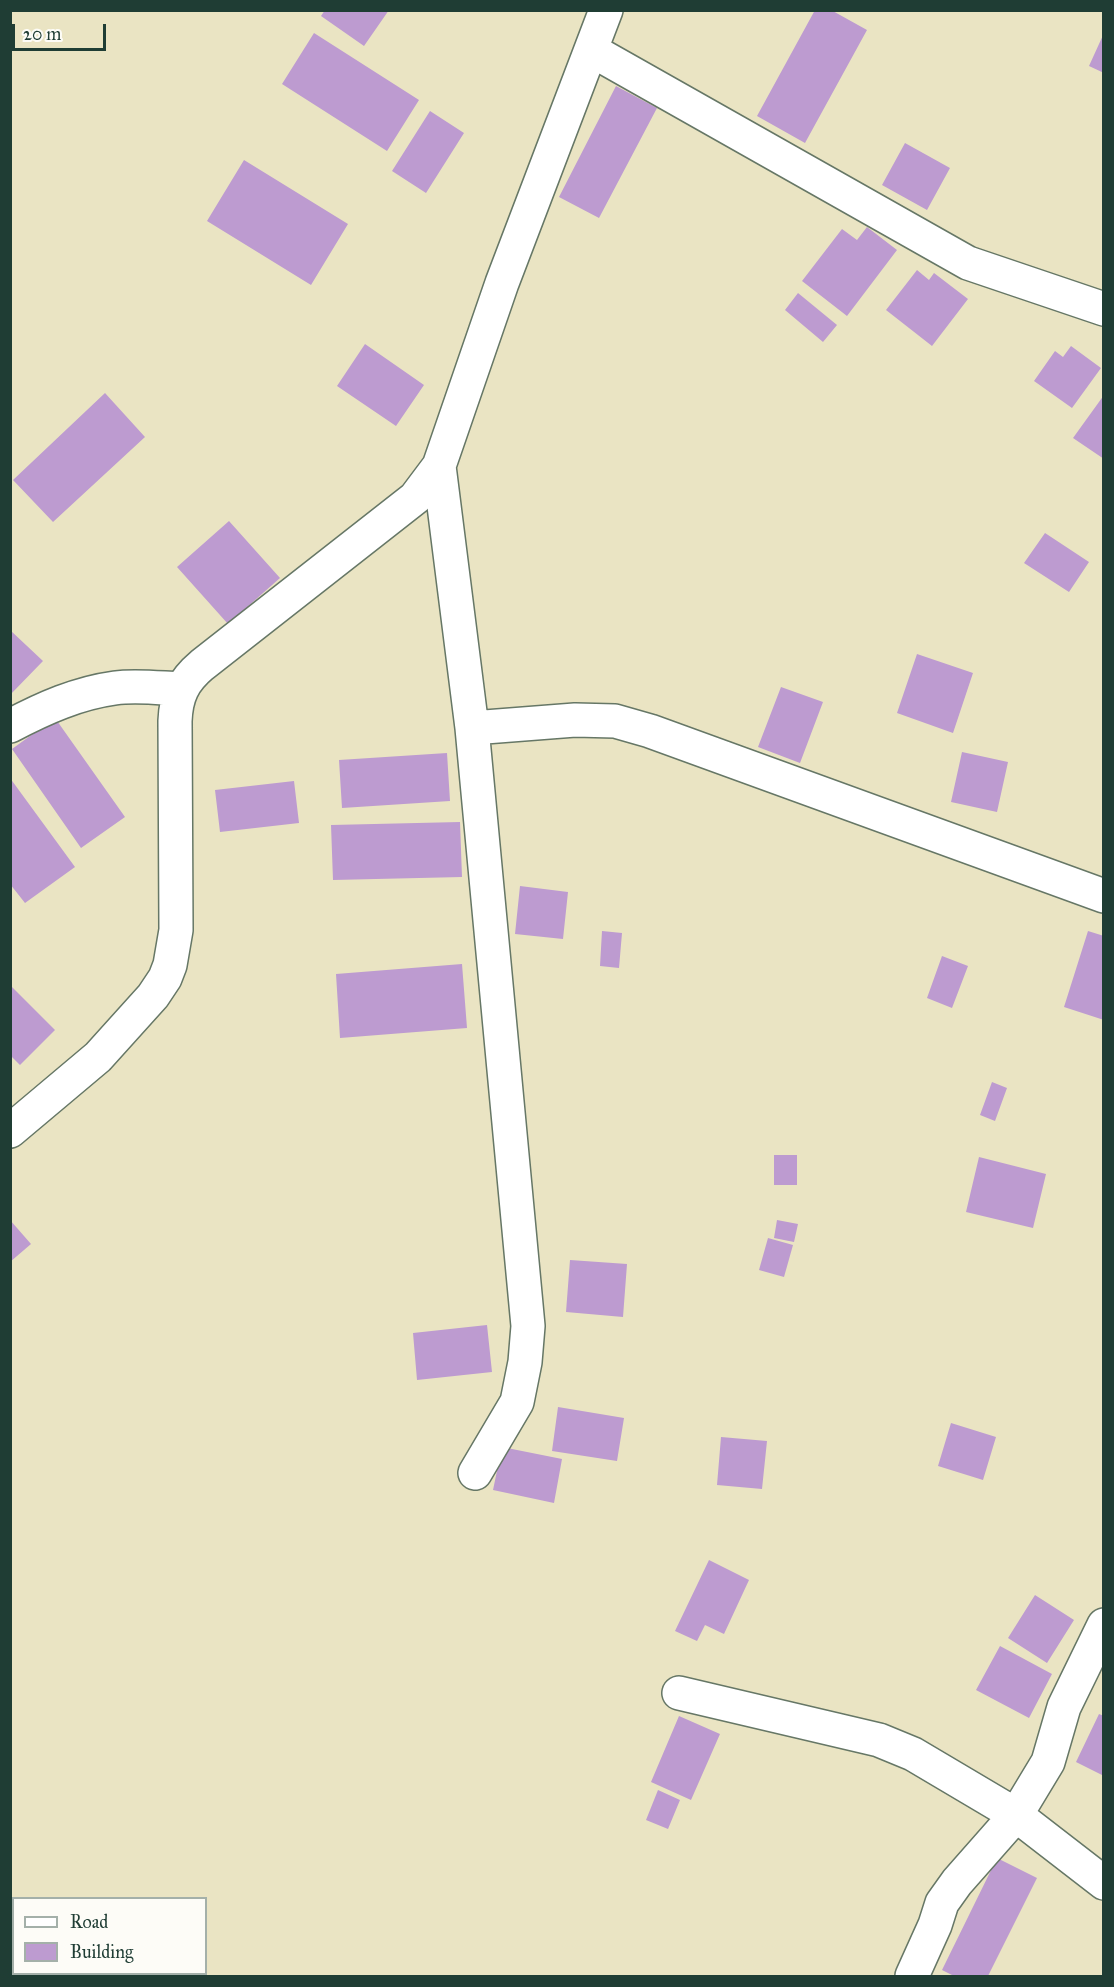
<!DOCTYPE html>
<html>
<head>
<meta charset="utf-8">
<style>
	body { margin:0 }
	#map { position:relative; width:1114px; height:1987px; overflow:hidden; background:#eae4c3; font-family:"IM FELL Great Primer",serif }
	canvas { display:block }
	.frame { position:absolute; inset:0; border:12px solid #1f3d34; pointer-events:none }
	.legend { position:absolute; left:12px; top:1897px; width:195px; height:78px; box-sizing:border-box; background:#fdfcf7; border:2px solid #a4b0a9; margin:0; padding:8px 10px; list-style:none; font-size:18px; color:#1f3d34 }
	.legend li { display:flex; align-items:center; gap:12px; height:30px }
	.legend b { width:30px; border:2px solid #a4b0a9 }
	.scale { position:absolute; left:12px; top:24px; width:94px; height:27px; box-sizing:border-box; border:3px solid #1f3d34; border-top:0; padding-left:8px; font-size:18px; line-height:21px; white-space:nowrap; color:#1f3d34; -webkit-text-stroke:4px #fdfcf7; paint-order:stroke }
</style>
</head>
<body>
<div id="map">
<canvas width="1114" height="1987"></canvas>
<div class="frame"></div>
<ul class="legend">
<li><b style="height:8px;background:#fff"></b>Road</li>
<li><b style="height:16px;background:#bd9bd0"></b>Building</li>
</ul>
<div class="scale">20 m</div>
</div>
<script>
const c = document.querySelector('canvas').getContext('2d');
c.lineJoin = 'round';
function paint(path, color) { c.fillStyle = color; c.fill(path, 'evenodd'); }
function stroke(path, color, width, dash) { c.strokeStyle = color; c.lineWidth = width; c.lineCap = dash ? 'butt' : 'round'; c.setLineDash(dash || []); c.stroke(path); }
paint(new Path2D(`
	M 325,10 L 389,10 L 364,46 L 321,16 Z
	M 815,10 L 831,10 L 867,30 L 805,143 L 757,116 Z
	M 314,33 L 419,100 L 387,151 L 282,84 Z
	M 1104,33 L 1104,73 L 1089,66 Z
	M 616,86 L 657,108 L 599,218 L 559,197 Z
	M 430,111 L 464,133 L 426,193 L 392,171 Z
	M 905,143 L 950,168 L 927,210 L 882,185 Z
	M 244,160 L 348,224 L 311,285 L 207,221 Z
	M 867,227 L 897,250 L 847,316 L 802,281 L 842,229 L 857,240 Z
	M 917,270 L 929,280 L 934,273 L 968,299 L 932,346 L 886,310 Z
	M 798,293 L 837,325 L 823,342 L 785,310 Z
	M 365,344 L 424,385 L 396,426 L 337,386 Z
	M 1071,346 L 1101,368 L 1072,408 L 1034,381 L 1055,351 L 1063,357 Z
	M 105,393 L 145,437 L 53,522 L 13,480 Z
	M 1104,395 L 1104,459 L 1073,438 Z
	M 229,521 L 280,578 L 228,624 L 177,567 Z
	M 1045,533 L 1089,562 L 1069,592 L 1024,563 Z
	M 10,630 L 43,661 L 10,695 Z
	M 917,654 L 973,673 L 953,733 L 897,713 Z
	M 781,687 L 823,702 L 800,763 L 758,747 Z
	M 55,718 L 125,817 L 81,848 L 12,749 Z
	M 962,752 L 1008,762 L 997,812 L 951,802 Z
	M 447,753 L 450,801 L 342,808 L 339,760 Z
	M 10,778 L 75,867 L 25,903 L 10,884 Z
	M 294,781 L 299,823 L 220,832 L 215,790 Z
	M 460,822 L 462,877 L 333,880 L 331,825 Z
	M 520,886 L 568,892 L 563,939 L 515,934 Z
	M 602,931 L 622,933 L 619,968 L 600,966 Z
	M 1088,931 L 1104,936 L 1104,1020 L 1064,1007 Z
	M 942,956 L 968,966 L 952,1008 L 927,998 Z
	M 462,964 L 467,1028 L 340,1038 L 336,974 Z
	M 10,985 L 55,1030 L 20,1065 L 10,1055 Z
	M 992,1082 L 1007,1088 L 995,1121 L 980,1115 Z
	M 774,1155 L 797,1155 L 797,1185 L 774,1185 Z
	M 979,1157 L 1046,1174 L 1033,1228 L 966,1212 Z
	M 10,1220 L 31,1244 L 10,1262 Z
	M 777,1220 L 798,1224 L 794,1242 L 774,1238 Z
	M 768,1238 L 793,1245 L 784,1277 L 759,1270 Z
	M 570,1260 L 627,1264 L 623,1317 L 566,1312 Z
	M 487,1325 L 492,1372 L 417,1380 L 413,1333 Z
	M 558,1407 L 624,1418 L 617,1461 L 552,1451 Z
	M 951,1423 L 996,1437 L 983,1480 L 938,1466 Z
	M 721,1437 L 767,1441 L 762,1489 L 717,1485 Z
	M 502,1447 L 562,1459 L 554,1503 L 493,1490 Z
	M 709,1560 L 749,1580 L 724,1634 L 705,1625 L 697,1641 L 675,1631 Z
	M 1035,1595 L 1074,1620 L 1047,1663 L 1008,1638 Z
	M 1000,1646 L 1052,1674 L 1029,1718 L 976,1690 Z
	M 1099,1714 L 1104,1716 L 1104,1776 L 1076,1762 Z
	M 679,1716 L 720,1734 L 691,1800 L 651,1782 Z
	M 658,1790 L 680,1800 L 668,1829 L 646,1820 Z
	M 997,1858 L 1037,1878 L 988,1976 L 954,1976 L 942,1970 Z`), '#bd9bd0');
const street = new Path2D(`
	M 591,50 L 968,263 L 1104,309
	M 439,466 L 472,728 L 528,1326 L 525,1362 L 517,1402 L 475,1473
	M 10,726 C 44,708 78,693 115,688 C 136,685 159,688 180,689
	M 472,728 L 575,720 L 615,721 L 650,731 L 1104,896
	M 10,1131 L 98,1057 L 153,996 L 165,978 L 170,965 L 176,930 L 175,721 C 176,696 183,681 202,665 L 415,498 L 439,466 L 502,283 L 606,10
	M 679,1693 L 879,1740 L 913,1754 L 1016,1815 L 1104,1883
	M 912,1976 L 935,1925 L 942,1903 L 957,1882 L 1016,1815 L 1048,1762 L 1064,1707 L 1104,1625`);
stroke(street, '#676', 36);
stroke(street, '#fff', 33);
</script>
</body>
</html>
